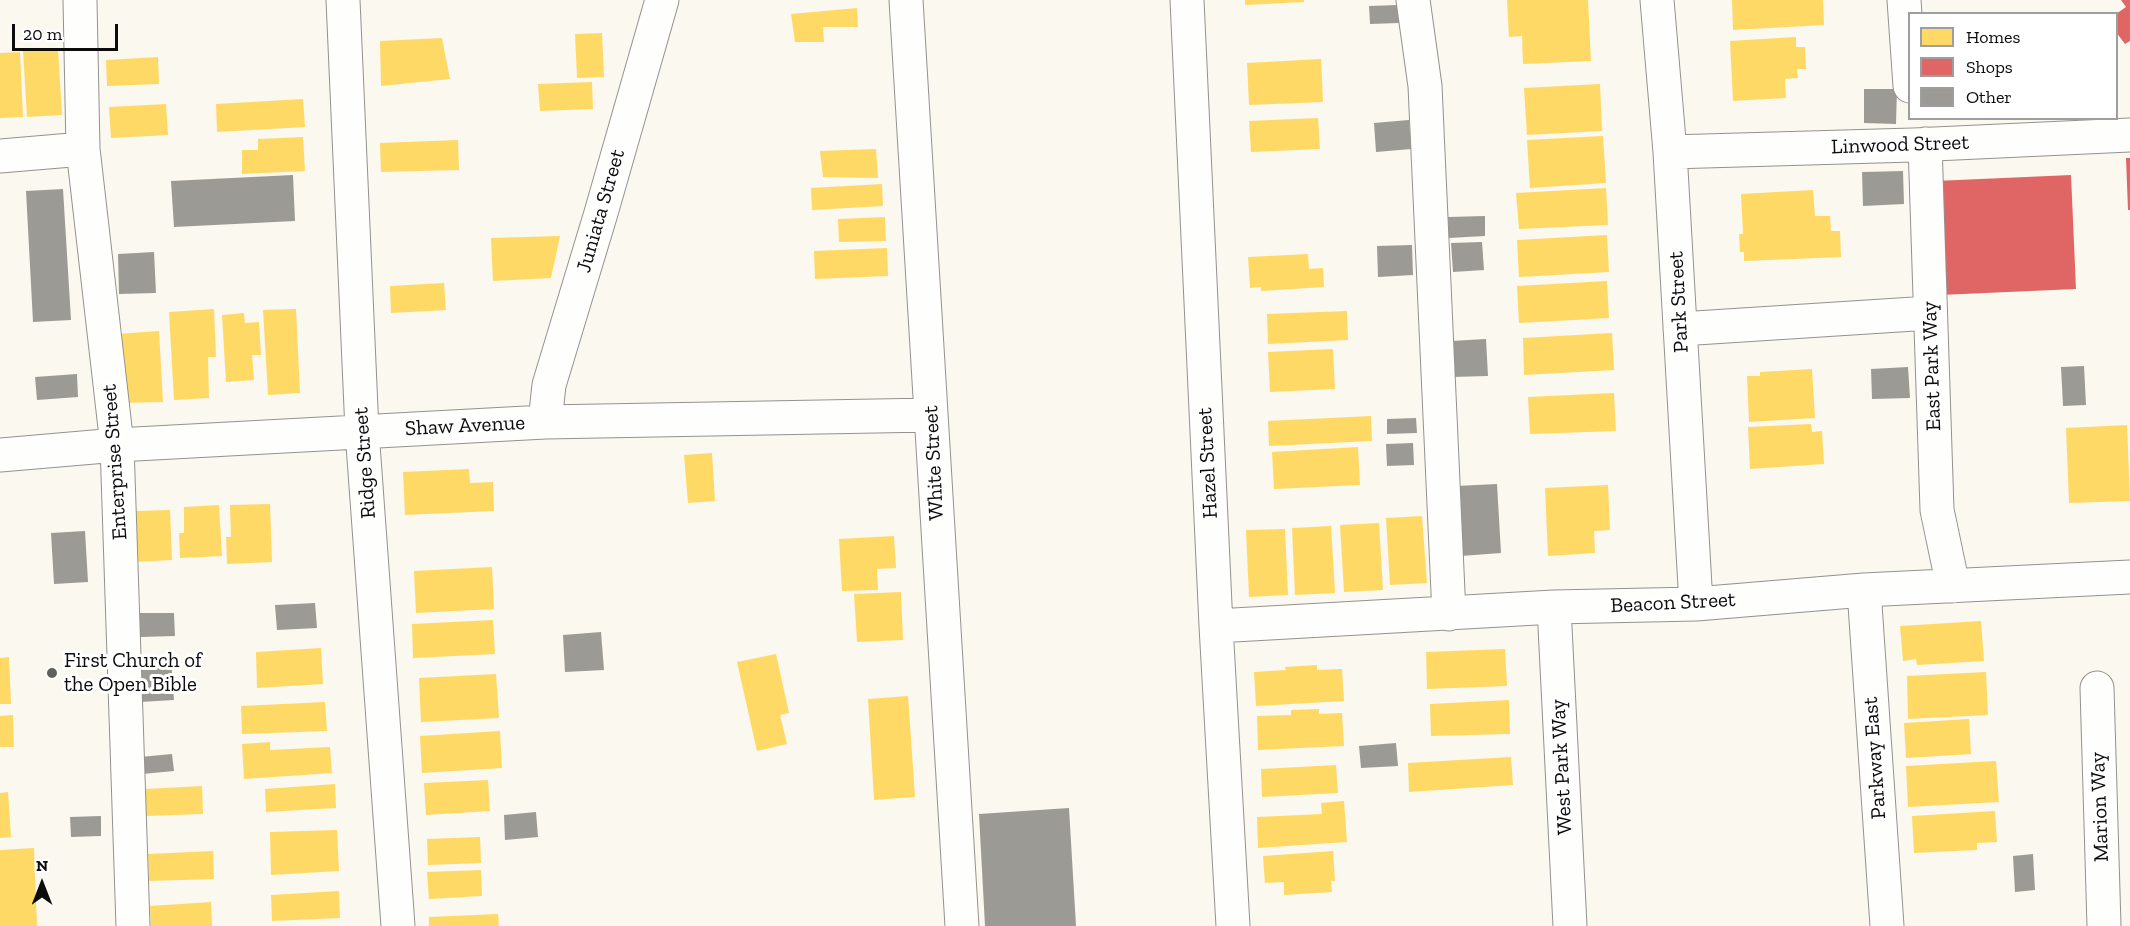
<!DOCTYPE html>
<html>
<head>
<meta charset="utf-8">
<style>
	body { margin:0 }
	#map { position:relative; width:2130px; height:926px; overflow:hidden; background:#faf8ef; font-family:"Zilla Slab",serif }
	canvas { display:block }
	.legend { position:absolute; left:1908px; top:12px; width:210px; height:108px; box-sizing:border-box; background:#fff; border:2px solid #9e9e9e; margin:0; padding:8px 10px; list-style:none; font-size:18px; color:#0c0c0c }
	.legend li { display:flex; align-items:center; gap:12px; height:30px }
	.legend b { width:30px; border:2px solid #9e9e9e }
	.north { position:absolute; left:12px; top:854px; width:60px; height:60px; -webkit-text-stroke:4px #fff; paint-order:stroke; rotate:0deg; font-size:16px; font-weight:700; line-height:24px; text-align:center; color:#0c0c0c }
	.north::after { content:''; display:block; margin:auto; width:21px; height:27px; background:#0c0c0c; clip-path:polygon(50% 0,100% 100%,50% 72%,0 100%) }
	.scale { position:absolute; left:12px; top:24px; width:106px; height:27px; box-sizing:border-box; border:3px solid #0c0c0c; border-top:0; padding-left:8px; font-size:18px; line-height:21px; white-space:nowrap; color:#0c0c0c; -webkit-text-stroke:4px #fff; paint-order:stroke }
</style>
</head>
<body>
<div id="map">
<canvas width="2130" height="926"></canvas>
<ul class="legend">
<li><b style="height:16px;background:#ffd966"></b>Homes</li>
<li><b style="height:16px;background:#e06666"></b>Shops</li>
<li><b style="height:16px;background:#9c9a95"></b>Other</li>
</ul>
<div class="north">N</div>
<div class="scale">20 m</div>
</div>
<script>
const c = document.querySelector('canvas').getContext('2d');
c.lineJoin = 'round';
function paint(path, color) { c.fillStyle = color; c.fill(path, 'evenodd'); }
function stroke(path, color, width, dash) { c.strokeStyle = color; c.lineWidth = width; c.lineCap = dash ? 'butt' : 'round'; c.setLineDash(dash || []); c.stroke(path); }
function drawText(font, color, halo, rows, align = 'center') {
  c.font = font + ' "Zilla Slab",serif'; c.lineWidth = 6; c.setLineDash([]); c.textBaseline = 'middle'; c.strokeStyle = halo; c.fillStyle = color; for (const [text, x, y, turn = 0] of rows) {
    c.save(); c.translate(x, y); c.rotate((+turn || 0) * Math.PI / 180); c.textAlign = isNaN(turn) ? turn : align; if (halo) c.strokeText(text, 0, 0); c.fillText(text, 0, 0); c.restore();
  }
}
paint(new Path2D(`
	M 1245,0 L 1304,0 L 1304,2 L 1245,5 Z
	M 1507,0 L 1588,0 L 1591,61 L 1523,64 L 1522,36 L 1509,37 Z
	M 1732,0 L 1823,0 L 1824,25 L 1733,30 Z
	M 857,8 L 858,27 L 823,27 L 824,42 L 795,42 L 791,14 Z
	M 602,33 L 604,77 L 577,78 L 575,34 Z
	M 1796,37 L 1796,47 L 1805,47 L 1806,69 L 1797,69 L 1798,78 L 1785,79 L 1786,98 L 1733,101 L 1730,41 Z
	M 442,38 L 450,79 L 381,86 L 380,41 Z
	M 58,49 L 62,115 L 27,117 L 23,51 Z
	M 20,52 L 23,117 L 0,118 L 0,53 Z
	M 158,57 L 159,84 L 107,86 L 106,60 Z
	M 1321,59 L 1323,102 L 1249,105 L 1247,63 Z
	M 592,82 L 593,109 L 540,111 L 538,84 Z
	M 1600,84 L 1602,131 L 1527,135 L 1524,88 Z
	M 303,99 L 305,127 L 217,132 L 216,104 Z
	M 166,104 L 168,135 L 111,138 L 109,107 Z
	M 1318,118 L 1320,149 L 1251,152 L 1249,121 Z
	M 1603,136 L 1606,183 L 1530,188 L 1527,140 Z
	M 303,137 L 305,171 L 242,174 L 242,150 L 258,150 L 258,139 Z
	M 458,140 L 459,170 L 381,172 L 380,143 Z
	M 876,149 L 878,178 L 823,177 L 820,151 Z
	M 882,184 L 883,206 L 812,210 L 811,188 Z
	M 1606,188 L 1608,225 L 1519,229 L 1516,193 Z
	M 1813,190 L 1815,216 L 1830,216 L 1831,231 L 1840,231 L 1841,257 L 1744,261 L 1744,252 L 1740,252 L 1739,234 L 1743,234 L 1741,194 Z
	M 885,217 L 886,241 L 839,242 L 838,219 Z
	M 1607,235 L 1609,272 L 1519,277 L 1517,240 Z
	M 560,236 L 551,278 L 493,281 L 491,238 Z
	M 887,248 L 888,276 L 815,279 L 814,251 Z
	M 1308,254 L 1309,269 L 1323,268 L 1324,287 L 1261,291 L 1261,287 L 1250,288 L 1248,257 Z
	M 1607,281 L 1609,318 L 1519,323 L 1517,286 Z
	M 444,283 L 446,310 L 391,313 L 390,286 Z
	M 214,309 L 216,357 L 208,357 L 209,398 L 174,400 L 169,312 Z
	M 296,309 L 300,393 L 268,395 L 263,310 Z
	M 1347,311 L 1348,340 L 1268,344 L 1267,314 Z
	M 244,313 L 245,323 L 259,322 L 261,355 L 252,355 L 254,380 L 226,382 L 222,315 Z
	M 159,331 L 163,402 L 121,403 L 117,334 Z
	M 1612,333 L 1614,370 L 1524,375 L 1523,338 Z
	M 1333,349 L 1335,389 L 1270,392 L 1268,352 Z
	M 1812,369 L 1815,418 L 1749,422 L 1747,376 L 1760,376 L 1760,372 Z
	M 1614,393 L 1616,431 L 1530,434 L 1528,397 Z
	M 1371,416 L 1372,441 L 1269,446 L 1268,421 Z
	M 1811,424 L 1812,432 L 1822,431 L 1824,464 L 1750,469 L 1748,427 Z
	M 2127,425 L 2130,501 L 2069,503 L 2066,428 Z
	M 1358,447 L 1360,485 L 1274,489 L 1272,452 Z
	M 712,453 L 715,501 L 688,503 L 684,455 Z
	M 469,469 L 470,483 L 493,482 L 494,511 L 405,515 L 403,472 Z
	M 1608,485 L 1610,530 L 1594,531 L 1595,553 L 1548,556 L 1545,488 Z
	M 270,504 L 272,562 L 227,564 L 226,537 L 231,537 L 230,505 Z
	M 219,505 L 222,556 L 180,558 L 179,533 L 184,533 L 184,507 Z
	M 170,510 L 172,560 L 133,562 L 132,535 L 137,535 L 136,511 Z
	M 1422,516 L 1427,583 L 1390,585 L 1386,518 Z
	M 1379,523 L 1383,590 L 1344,592 L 1340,525 Z
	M 1331,526 L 1335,593 L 1295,595 L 1292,528 Z
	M 1285,529 L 1288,595 L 1249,597 L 1246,530 Z
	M 894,536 L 896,568 L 877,569 L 878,590 L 842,591 L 839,539 Z
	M 492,567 L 494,609 L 416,613 L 414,571 Z
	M 901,592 L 903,640 L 857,642 L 854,594 Z
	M 493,620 L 495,654 L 413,658 L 412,624 Z
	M 1981,621 L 1984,661 L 1917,665 L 1916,659 L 1903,661 L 1900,626 Z
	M 321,648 L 323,684 L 257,688 L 256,652 Z
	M 1505,649 L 1507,686 L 1427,689 L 1426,652 Z
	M 776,654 L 789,713 L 780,715 L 787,744 L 757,751 L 737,662 Z
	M 9,657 L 11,704 L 0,704 L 0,658 Z
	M 1317,665 L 1317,670 L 1342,669 L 1344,701 L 1256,706 L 1254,672 L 1286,670 L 1285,667 Z
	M 1986,672 L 1988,715 L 1908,719 L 1907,676 Z
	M 496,674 L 499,718 L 421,722 L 419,678 Z
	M 908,696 L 915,797 L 874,800 L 868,699 Z
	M 1509,700 L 1510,734 L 1431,736 L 1430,704 Z
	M 325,702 L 327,731 L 242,734 L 241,706 Z
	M 1319,709 L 1319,714 L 1342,713 L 1344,746 L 1258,750 L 1257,716 L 1291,715 L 1291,710 Z
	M 13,715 L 14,747 L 0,747 L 0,716 Z
	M 1969,719 L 1971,754 L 1906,758 L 1904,723 Z
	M 500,731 L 502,768 L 422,773 L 420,736 Z
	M 270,742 L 270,750 L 330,747 L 332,773 L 244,779 L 242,744 Z
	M 1511,757 L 1513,785 L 1409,792 L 1408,763 Z
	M 1996,761 L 1999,802 L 1908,807 L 1906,766 Z
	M 1336,765 L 1338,793 L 1262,797 L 1261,769 Z
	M 488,780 L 490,811 L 426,815 L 424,783 Z
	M 335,784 L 336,808 L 266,812 L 265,789 Z
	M 202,786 L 203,814 L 146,816 L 145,789 Z
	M 8,792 L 11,837 L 0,838 L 0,793 Z
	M 1344,801 L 1347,842 L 1258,848 L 1257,817 L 1322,814 L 1321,803 Z
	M 1995,811 L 1997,842 L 1977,843 L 1977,850 L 1914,853 L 1912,816 Z
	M 337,830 L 339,871 L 271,875 L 270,832 Z
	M 480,837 L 481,863 L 428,865 L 427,839 Z
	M 34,848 L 37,926 L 0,926 L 0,850 Z
	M 213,851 L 214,879 L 149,881 L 148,854 Z
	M 1333,851 L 1335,881 L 1331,881 L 1332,892 L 1284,895 L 1284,882 L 1265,883 L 1263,856 Z
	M 481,870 L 482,896 L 429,899 L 427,872 Z
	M 339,891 L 340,918 L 272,921 L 271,895 Z
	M 211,902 L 212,926 L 151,926 L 150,906 Z
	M 498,914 L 499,926 L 429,926 L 429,917 Z`), '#ffd966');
paint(new Path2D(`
	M 2121,0 L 2130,0 L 2130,41 L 2125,44 L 2116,32 L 2116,14 L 2126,7 Z
	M 2126,158 L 2130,158 L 2130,210 L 2128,210 Z
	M 2071,175 L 2076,289 L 1940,295 L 1935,181 Z`), '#e06666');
paint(new Path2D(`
	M 1398,5 L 1399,23 L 1370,24 L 1369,6 Z
	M 1864,89 L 1897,89 L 1896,124 L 1864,123 Z
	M 1409,120 L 1411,149 L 1376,152 L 1374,123 Z
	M 1903,171 L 1904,204 L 1863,206 L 1862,172 Z
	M 293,175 L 295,221 L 174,227 L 171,181 Z
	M 63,189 L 71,320 L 33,322 L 26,191 Z
	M 1485,216 L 1485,236 L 1449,238 L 1448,217 Z
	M 1482,242 L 1484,270 L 1453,272 L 1451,243 Z
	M 1412,245 L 1413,275 L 1378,277 L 1377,246 Z
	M 154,252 L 156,293 L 119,294 L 118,254 Z
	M 1486,339 L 1488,376 L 1452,377 L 1451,341 Z
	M 2084,366 L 2086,405 L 2063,406 L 2061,367 Z
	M 1908,367 L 1910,398 L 1872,399 L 1871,369 Z
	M 77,374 L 78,397 L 37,400 L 35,377 Z
	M 1416,418 L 1417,433 L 1387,434 L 1387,419 Z
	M 1413,443 L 1414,465 L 1387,466 L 1386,444 Z
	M 1497,484 L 1501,553 L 1461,556 L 1456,486 Z
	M 85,531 L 88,582 L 54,584 L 51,533 Z
	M 315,603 L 317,628 L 277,630 L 275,605 Z
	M 140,613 L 174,613 L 175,636 L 140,637 Z
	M 601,632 L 604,670 L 565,672 L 563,635 Z
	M 171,659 L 174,700 L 140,702 L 138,661 Z
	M 1396,743 L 1398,766 L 1361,768 L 1359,746 Z
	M 172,754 L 174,771 L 142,774 L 140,757 Z
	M 1069,808 L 1076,926 L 985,926 L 979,814 Z
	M 536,812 L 538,837 L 505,840 L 504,815 Z
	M 101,816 L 101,836 L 71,837 L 70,817 Z
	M 2033,854 L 2035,890 L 2015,892 L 2013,856 Z`), '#9c9a95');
const minor = new Path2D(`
	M 80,0 L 83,149 L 117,445 L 133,926
	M 343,0 L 362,431 L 398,926
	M 906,0 L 962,926
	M 1187,0 L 1216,626 L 1233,926
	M 1413,0 L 1425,86 L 1449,614
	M 1657,0 L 1670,152 L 1696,604
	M 1904,0 L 1910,86
	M 1925,144 L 1937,510 L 1953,586
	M 1670,152 L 1913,145 L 2130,135
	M 0,156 L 83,149
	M 1680,329 L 1930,313
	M 545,422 L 549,385 L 601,213 L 662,0
	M 0,455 L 117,445 L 545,422 L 931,415
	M 1864,590 L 1887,926
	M 1554,607 L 1570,926
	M 1216,626 L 1554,607 L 1696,604 L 1864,590 L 2130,577
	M 2097,688 L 2104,926`);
stroke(minor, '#93928e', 35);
stroke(minor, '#fefefd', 33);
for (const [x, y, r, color] of [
	[52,673,6,"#5f5f5b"]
]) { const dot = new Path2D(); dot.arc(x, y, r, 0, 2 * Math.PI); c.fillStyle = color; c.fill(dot); stroke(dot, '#fff', 2); }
drawText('21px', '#0c0c0c', '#fff', [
	["Linwood Street",1900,145,-2],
	["Juniata Street",601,211,-74],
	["Park Street",1679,302,-93],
	["East Park Way",1932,366,-92],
	["Shaw Avenue",465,426,-3],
	["Enterprise Street",115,462,-94],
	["Ridge Street",365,463,-94],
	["White Street",934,463,-93],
	["Hazel Street",1208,463,-93],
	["Beacon Street",1673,603,-3],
	["Parkway East",1875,758,-94],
	["West Park Way",1562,767,-93],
	["Marion Way",2100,807,-92]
]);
drawText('21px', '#0c0c0c', '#fff', [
	["First Church of",64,661],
	["the Open Bible",64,685]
], 'left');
</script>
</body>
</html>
